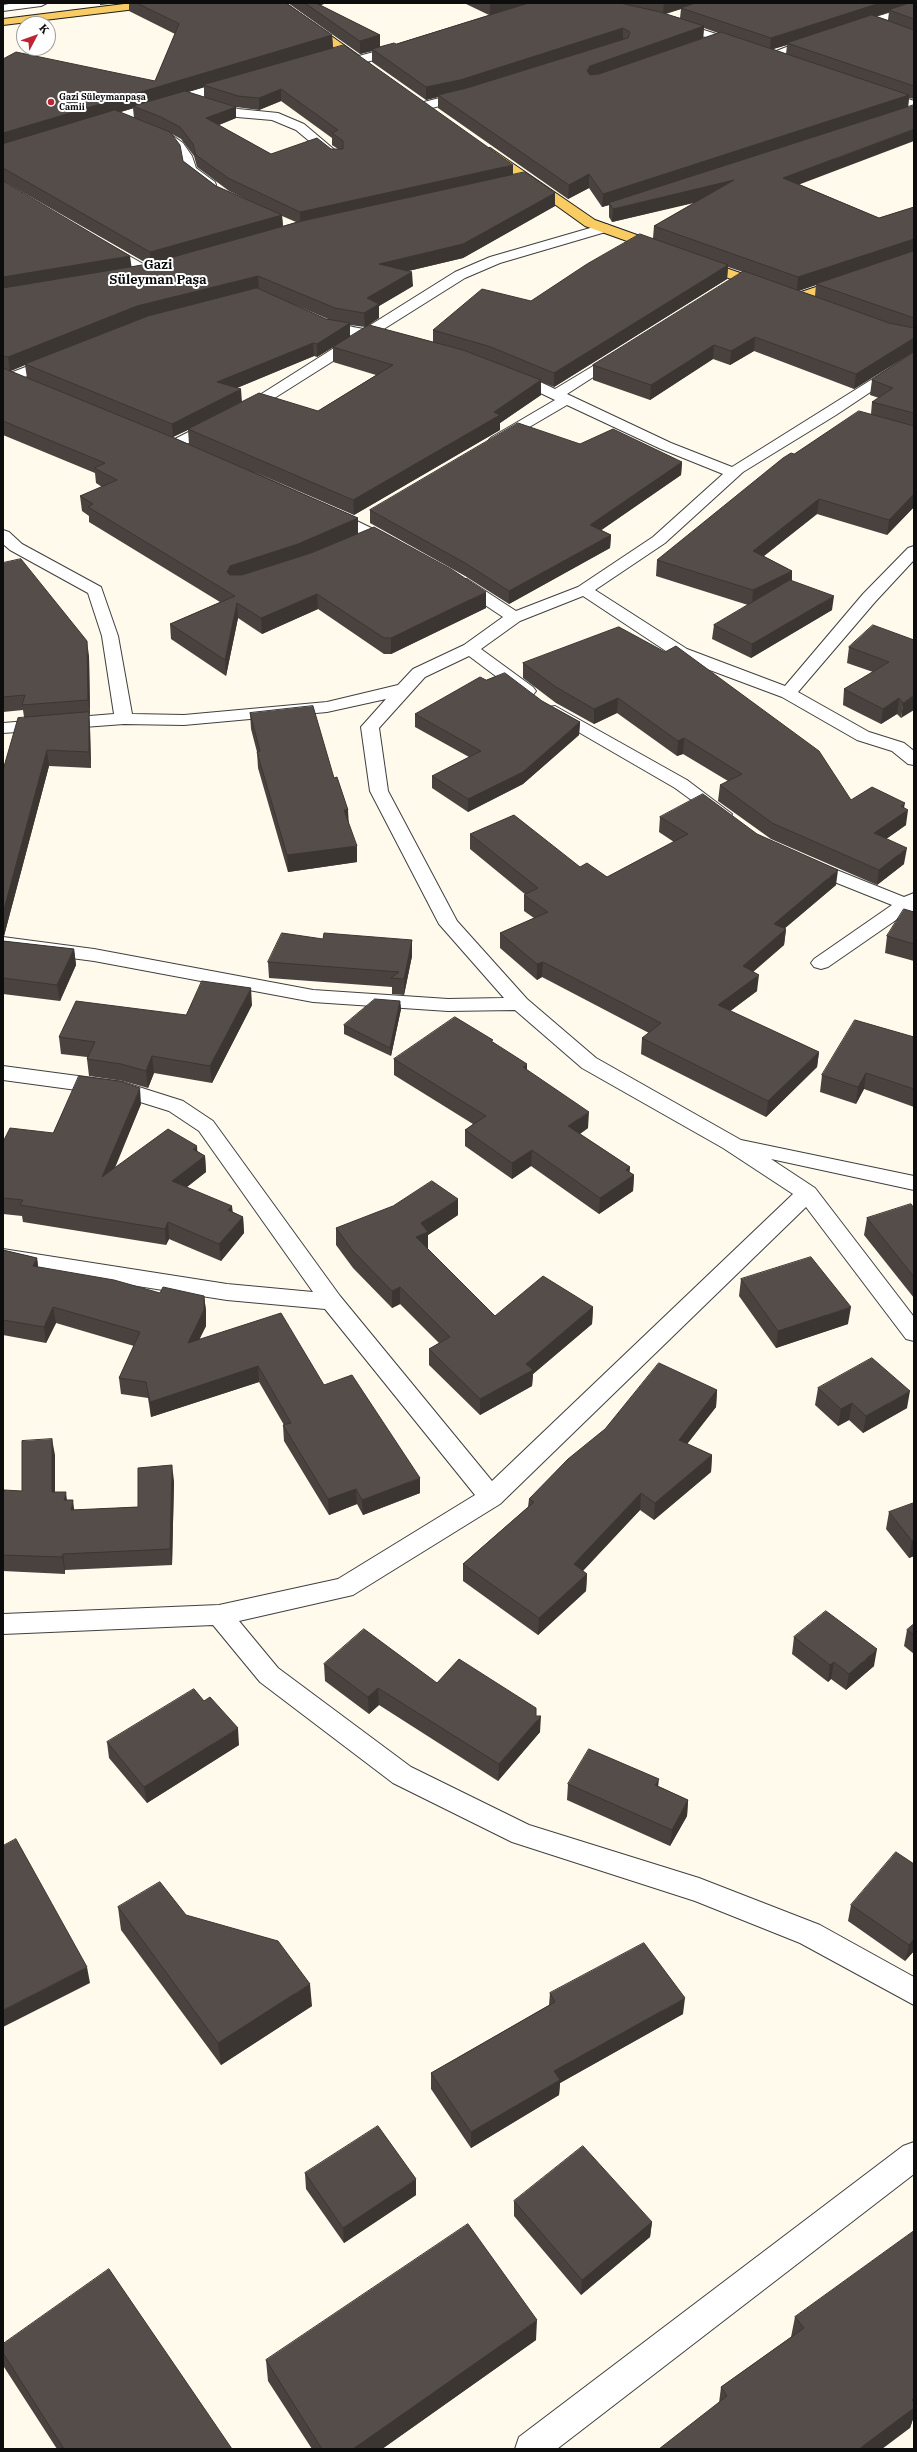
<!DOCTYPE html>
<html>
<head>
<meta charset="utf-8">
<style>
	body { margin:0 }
	#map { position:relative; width:917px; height:2452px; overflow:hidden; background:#fffaec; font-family:"IBM Plex Serif",serif }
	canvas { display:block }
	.frame { position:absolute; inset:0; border:4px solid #0d0d0d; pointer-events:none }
	.north { position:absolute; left:16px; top:16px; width:40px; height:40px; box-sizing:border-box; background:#fff; border:1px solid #9e9e9e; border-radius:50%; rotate:49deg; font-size:11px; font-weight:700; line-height:16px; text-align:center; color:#0d0d0d }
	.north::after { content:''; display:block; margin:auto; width:14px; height:18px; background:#bc2535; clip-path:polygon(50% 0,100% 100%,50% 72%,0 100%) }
</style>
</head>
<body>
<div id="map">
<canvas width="917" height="2452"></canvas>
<div class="frame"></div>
<div class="north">K</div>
</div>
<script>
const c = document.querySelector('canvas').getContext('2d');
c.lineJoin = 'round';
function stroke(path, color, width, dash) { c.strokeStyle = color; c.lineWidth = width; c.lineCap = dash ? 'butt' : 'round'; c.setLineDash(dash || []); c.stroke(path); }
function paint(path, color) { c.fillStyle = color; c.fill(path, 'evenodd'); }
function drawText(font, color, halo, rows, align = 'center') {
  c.font = font + ' "IBM Plex Serif",serif'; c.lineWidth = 4; c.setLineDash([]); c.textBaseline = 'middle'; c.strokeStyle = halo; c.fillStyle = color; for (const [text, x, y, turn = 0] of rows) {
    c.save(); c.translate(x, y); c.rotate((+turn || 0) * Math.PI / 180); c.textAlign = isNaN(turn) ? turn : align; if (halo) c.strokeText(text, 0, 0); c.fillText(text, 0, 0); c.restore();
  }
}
const minor = new Path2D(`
	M 15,3 L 47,3 L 41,6 L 3,11 L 3,5 Z
	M 914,5 L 914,12 L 854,30 L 848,27 L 850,25 Z
	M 676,21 L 744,43 L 746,45 L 740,49 L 736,47 L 672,26 L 672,22 Z
	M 814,36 L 820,40 L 818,42 L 774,59 L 766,59 L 764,56 Z
	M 400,45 L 406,49 L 404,52 L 359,64 L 353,60 L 355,57 Z
	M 232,79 L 236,80 L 238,83 L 236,86 L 192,101 L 98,127 L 92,123 L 94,120 Z
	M 880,89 L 914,101 L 914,109 L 876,96 L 874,93 L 876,90 Z
	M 467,91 L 471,92 L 473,95 L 471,98 L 424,110 L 418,106 L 420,103 Z
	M 207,100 L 238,109 L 278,113 L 304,124 L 343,157 L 337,161 L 332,160 L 296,130 L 272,120 L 237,117 L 203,107 L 201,104 L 203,101 Z
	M 155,129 L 173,136 L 183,143 L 192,156 L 196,168 L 215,182 L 216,185 L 215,188 L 205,188 L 185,173 L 174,149 L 151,136 L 149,133 L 151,130 Z
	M 604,224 L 609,225 L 611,228 L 609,231 L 500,263 L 465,278 L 379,332 L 392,335 L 394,338 L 392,341 L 368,339 L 265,404 L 179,448 L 169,448 L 166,445 L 169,442 L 255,398 L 353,336 C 341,334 321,334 314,323 L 316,320 C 323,318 353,328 364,329 L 455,272 L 490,257 Z
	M 106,243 L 154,270 L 156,273 L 154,276 L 144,276 L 101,250 L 99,247 Z
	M 618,351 L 623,352 L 625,355 L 623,358 L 567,394 L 671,443 L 732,467 L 914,353 L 914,363 L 836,415 L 743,472 L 665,543 L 595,590 L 687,649 L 785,686 L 863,594 L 908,548 L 914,546 L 914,560 L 875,602 L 798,692 L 869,732 L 904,743 L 914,751 L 914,765 L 908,764 L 892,751 L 857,740 L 782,697 L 675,657 L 583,596 L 520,621 L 481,649 L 533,687 L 536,691 L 533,695 L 521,695 L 469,656 L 425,677 L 379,728 L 388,791 L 457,921 L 527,999 L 596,1058 L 741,1140 L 914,1176 L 914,1190 L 771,1159 L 815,1188 L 914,1317 L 914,1341 L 906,1339 L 806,1207 L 500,1504 L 353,1595 L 239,1621 L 278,1668 L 411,1767 L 529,1825 L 699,1878 L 820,1925 L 914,1977 L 914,2005 L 800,1943 L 695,1901 L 512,1842 L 393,1783 L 260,1682 L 213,1625 L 3,1634 L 3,1614 L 219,1605 L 338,1579 L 475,1495 L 325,1309 L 227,1300 L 3,1265 L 3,1249 L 227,1284 L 313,1292 L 199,1131 L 169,1111 L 121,1096 L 3,1080 L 3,1066 L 123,1082 L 183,1101 L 213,1121 L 340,1296 L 492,1481 L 793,1194 L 723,1148 L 582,1068 L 515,1010 L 448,1011 L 313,1002 L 94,961 L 3,949 L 3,937 L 94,949 L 313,990 L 448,999 L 504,998 L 439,924 L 370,791 L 361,727 L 386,699 L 327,712 L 184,725 L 124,724 L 3,733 L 3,723 L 114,714 L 102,636 L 88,593 L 10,550 L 3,544 L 3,530 L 9,532 L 22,544 L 101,587 L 118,636 L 132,714 L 184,715 L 327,702 L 398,685 L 413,669 L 464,645 L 503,617 L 455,585 L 453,582 L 455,579 L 467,579 L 516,611 L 578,587 L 653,537 L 723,474 L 661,449 L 567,405 L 502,443 L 492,443 L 489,440 L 492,437 L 555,400 L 509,378 L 507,375 L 509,372 L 519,372 L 555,389 Z
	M 54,356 L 59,357 L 61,360 L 59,363 L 15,381 L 10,382 L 3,378 L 5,375 Z
	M 330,508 L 398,541 L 400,544 L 392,549 L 386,547 L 324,516 L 322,513 Z
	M 555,706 L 687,780 L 732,814 L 730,818 L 716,818 L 675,788 L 549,715 L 546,711 L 549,707 Z
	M 809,859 L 904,897 L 914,893 L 914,913 L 909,911 L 828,967 L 821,969 L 814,967 L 811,963 L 814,959 L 892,905 L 802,869 L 800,865 L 802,861 Z
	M 914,2142 L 914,2174 L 557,2449 L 515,2449 L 519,2437 L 903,2146 Z`);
const major = new Path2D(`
	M 132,3 L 167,3 L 161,6 L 3,25 L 3,19 Z
	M 272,3 L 285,3 L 369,63 L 363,67 L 359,66 Z
	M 490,148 L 595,220 L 665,245 L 667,248 L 665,251 L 655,251 L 585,226 L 486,155 L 484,152 L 486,149 Z
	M 700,259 L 769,283 L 771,286 L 764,290 L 759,289 L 695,266 L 693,263 L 695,260 Z
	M 843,278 L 848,279 L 850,282 L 848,285 L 797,302 L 790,298 L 792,295 Z`);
stroke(minor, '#404040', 2);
stroke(major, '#1e1e1e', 2);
paint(minor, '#fff');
paint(major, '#f8cb63');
paint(new Path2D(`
	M 129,3 L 286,3 L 332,35 L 333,48 L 513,174 L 555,193 L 555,206 L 463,258 L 408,271 L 413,286 L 379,306 L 379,318 L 369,325 L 433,342 L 433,330 L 531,301 L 653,238 L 654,226 L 694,203 L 612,222 L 609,217 L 609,205 L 602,207 L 589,188 L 568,199 L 438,108 L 438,97 L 426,100 L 372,62 L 372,51 L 360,54 L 288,3 L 327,3 L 320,5 L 380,35 L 380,47 L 396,44 L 489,15 L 464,3 L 914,3 L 914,99 L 909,98 L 908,107 L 799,184 L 879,218 L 914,207 L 914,507 L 887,535 L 817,514 L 764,556 L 792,571 L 792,581 L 832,610 L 751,658 L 712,639 L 714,625 L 748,605 L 656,576 L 657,560 L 794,454 L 871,414 L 872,402 L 879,398 L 870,395 L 872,380 L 914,352 L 854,389 L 754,351 L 730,365 L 713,359 L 650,400 L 593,380 L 593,365 L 743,272 L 728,267 L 727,279 L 554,387 L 541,382 L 541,395 L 500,423 L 500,430 L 354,515 L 252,471 L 358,518 L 358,533 L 486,608 L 391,654 L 384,654 L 318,609 L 262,634 L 238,618 L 226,676 L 171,639 L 170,624 L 220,602 L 89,522 L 89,516 L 82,511 L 80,496 L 102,487 L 96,483 L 95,473 L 3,435 L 3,181 L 131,267 L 148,264 L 3,181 L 3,59 L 155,81 L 175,34 L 129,11 ZM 681,9 L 680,18 L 666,14 ZM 889,12 L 888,20 L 876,16 L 884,14 ZM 704,28 L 718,33 L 703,38 ZM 787,45 L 786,54 L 773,49 ZM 204,87 L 204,97 L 188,92 ZM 281,101 L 332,138 L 332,145 L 338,149 L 331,149 L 271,154 L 219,125 L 236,118 L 236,107 L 259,110 ZM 133,108 L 134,118 L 119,112 L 120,112 ZM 172,134 L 181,139 L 194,156 L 197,167 L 229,191 L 248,200 L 216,186 L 183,161 ZM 282,216 L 296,222 L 283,226 ZM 816,285 L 815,296 L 799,291 ZM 293,304 L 328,319 L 326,319 ZM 350,325 L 365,327 L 350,337 ZM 333,347 L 333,362 L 376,375 L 318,411 L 242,402 L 236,388 L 314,356 L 317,357 ZM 25,365 L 27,378 L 11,371 ZM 188,430 L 189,444 L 173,437 Z
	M 580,444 L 682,462 L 681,475 L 601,530 L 611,535 L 610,548 L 509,604 L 465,576 L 370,523 L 370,510 Z
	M 3,563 L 89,656 L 90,714 L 89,715 L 90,728 L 91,768 L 49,766 L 4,936 L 3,936 L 3,770 L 24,717 L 23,710 L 3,712 Z
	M 619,627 L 851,800 L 904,808 L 906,825 L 886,839 L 904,864 L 877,885 L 771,839 L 718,801 L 720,785 L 728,781 L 683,754 L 677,756 L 617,713 L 594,724 L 556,703 L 523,678 L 523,663 Z
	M 914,640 L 901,718 L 897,714 L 881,724 L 843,705 L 844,689 L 873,672 L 847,663 L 849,647 Z
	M 486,680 L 542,701 L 580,722 L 579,735 L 523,784 L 468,812 L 432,788 L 432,776 L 469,757 L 415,727 L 415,714 Z
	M 250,713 L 334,778 L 348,810 L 348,823 L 357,862 L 288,872 L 258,768 L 257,752 L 251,729 Z
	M 660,817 L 757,834 L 836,885 L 784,929 L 786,929 L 784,945 L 753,972 L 757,991 L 730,1011 L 819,1052 L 817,1067 L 766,1117 L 641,1054 L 642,1038 L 649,1033 L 542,977 L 537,980 L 500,948 L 500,933 L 534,918 L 524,911 L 524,895 L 526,895 L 470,849 L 470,834 L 580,867 L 607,877 L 674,842 L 659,832 Z
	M 914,912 L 914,961 L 885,953 L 887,936 Z
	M 323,939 L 412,940 L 412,956 L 404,995 L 392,994 L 392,987 L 269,978 L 268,962 Z
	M 3,941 L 74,949 L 76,965 L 60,1001 L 3,994 Z
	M 400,1001 L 401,1009 L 391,1056 L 344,1034 L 344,1025 Z
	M 252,1005 L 212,1083 L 154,1073 L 148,1088 L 123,1081 L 89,1076 L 87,1059 L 87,1057 L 61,1054 L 59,1037 L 186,1015 Z
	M 914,1037 L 914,1107 L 864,1089 L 856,1104 L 820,1092 L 822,1075 Z
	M 493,1042 L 527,1070 L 588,1128 L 580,1134 L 630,1167 L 629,1172 L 634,1175 L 633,1191 L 599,1214 L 531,1166 L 512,1179 L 465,1146 L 465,1130 L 473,1124 L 394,1075 L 394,1059 Z
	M 141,1104 L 115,1168 L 197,1151 L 205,1156 L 206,1172 L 187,1187 L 233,1212 L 243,1217 L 244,1233 L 221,1261 L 169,1239 L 166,1245 L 23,1222 L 22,1216 L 3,1214 L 3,1142 L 53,1133 Z
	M 914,1208 L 914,1298 L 864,1235 L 867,1218 Z
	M 458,1215 L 428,1235 L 428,1249 L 495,1316 L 593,1307 L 592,1324 L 533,1374 L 532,1386 L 480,1415 L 429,1365 L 429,1349 L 439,1343 L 400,1304 L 392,1308 L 353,1268 L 336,1245 L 336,1228 Z
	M 3,1250 L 37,1258 L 38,1267 L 160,1293 L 204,1296 L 206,1311 L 206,1326 L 199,1339 L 324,1385 L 420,1493 L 363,1515 L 357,1504 L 329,1515 L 284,1441 L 283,1425 L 284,1425 L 259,1382 L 151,1417 L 148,1398 L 121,1394 L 119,1378 L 134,1346 L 56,1323 L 46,1343 L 3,1335 Z
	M 741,1279 L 848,1324 L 776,1348 L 739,1296 Z
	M 818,1388 L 907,1408 L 863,1433 L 849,1420 L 838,1426 L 815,1405 Z
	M 717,1390 L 716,1407 L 687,1444 L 712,1455 L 711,1472 L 654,1520 L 640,1510 L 583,1571 L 587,1574 L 586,1591 L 538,1635 L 463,1581 L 463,1564 L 528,1507 L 529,1499 Z
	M 55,1455 L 55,1492 L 67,1500 L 74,1510 L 138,1507 L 174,1481 L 172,1565 L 65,1570 L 65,1574 L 3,1571 L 3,1496 L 22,1491 Z
	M 914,1503 L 914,1556 L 909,1558 L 886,1529 L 889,1512 Z
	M 914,1624 L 914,1654 L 904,1646 L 907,1630 Z
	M 794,1637 L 874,1666 L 846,1690 L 831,1679 L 828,1682 L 792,1654 Z
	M 324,1664 L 437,1683 L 536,1716 L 540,1732 L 498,1781 L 379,1705 L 369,1714 L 325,1681 Z
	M 107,1742 L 239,1745 L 147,1803 L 109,1758 Z
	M 568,1784 L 658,1786 L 688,1800 L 687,1816 L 670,1846 L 567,1800 Z
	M 914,1864 L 914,1951 L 905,1961 L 848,1921 L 851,1905 Z
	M 118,1907 L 186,1915 L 312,2006 L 221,2065 L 121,1930 Z
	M 550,1993 L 683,2014 L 560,2083 L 559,2095 L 471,2148 L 431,2089 L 431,2073 L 549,2005 Z
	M 305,2173 L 416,2195 L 344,2243 L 306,2189 Z
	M 514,2201 L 652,2222 L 650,2237 L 581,2295 L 514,2216 Z
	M 914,2231 L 914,2416 L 910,2428 L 719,2403 L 721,2387 L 791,2337 L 795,2317 Z
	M 536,2340 L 382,2449 L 312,2449 L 268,2381 L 266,2360 Z
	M 3,2344 L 232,2449 L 57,2449 L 4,2367 L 3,2362 Z`), '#49423f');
paint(new Path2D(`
	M 100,3 L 119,3 L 100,5 Z
	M 305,3 L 327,3 L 312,8 Z
	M 493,3 L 536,3 L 490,16 L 490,4 Z
	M 664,3 L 704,3 L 681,8 L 681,9 L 663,14 Z
	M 880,3 L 914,3 L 889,10 L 889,12 L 789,44 L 787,43 L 787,45 L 770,50 L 771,38 Z
	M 704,26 L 703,39 L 590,79 L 587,71 L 590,66 Z
	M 623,28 L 623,41 L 460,93 L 438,95 L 438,97 L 426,100 L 426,87 Z
	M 332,35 L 333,48 L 203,85 L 204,87 L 135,107 L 133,106 L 133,108 L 3,147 L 3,133 Z
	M 380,35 L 380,48 L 372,49 L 372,51 L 360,54 L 360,41 Z
	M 281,89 L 281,101 L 259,110 L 259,98 Z
	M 909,95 L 908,108 L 609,203 L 609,205 L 602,207 L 603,194 Z
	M 236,107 L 236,118 L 206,130 L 206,118 Z
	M 914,129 L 914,141 L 782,191 L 783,178 Z
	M 513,165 L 513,177 L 300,224 L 300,212 Z
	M 589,174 L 589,188 L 568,199 L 569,185 Z
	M 734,180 L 733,193 L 612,222 L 613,209 Z
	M 555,193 L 555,206 L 463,258 L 379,278 L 379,264 Z
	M 282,215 L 283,229 L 151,266 L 150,252 Z
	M 914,239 L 914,253 L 816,284 L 816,285 L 797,291 L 798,277 Z
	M 130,256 L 132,270 L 3,291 L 3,277 Z
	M 728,265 L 727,279 L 554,387 L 554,373 Z
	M 412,272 L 413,286 L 379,306 L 379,318 L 365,327 L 364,313 L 367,298 Z
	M 258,276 L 259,290 L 25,364 L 25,365 L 10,371 L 8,357 L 137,306 Z
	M 350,323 L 350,337 L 317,357 L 317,344 Z
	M 755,337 L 754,351 L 730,365 L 731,351 Z
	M 914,338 L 913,352 L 854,389 L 856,374 Z
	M 313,343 L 314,356 L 218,396 L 217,382 Z
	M 714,345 L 713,359 L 650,400 L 651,385 Z
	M 541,380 L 541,395 L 500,423 L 500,430 L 354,515 L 353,500 L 494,412 Z
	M 241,389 L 242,403 L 173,437 L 172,424 Z
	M 682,462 L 681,475 L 590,538 L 590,525 Z
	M 914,494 L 914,507 L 887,535 L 889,520 Z
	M 819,499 L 817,514 L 751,566 L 753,551 Z
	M 358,518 L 358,533 L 298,560 L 231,582 L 227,572 L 230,566 Z
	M 611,535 L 610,548 L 509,604 L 509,591 Z
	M 792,571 L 791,586 L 752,606 L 753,590 Z
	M 486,592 L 486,608 L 391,654 L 391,638 Z
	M 317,594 L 318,609 L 262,634 L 261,618 Z
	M 834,596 L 832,610 L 751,658 L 752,644 Z
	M 237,603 L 238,618 L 226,676 L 225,660 Z
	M 87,641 L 89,656 L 90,714 L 88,700 Z
	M 914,695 L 914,710 L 901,718 L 903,703 Z
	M 618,698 L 617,713 L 594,724 L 594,709 Z
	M 899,698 L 897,714 L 881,724 L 883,709 Z
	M 89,712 L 90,728 L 91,768 L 89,752 Z
	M 580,722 L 579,735 L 523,784 L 468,812 L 468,799 Z
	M 684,738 L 683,754 L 677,756 L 678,741 Z
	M 47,750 L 49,766 L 4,936 L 3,936 L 3,913 Z
	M 905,803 L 903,813 L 908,810 L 906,825 L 872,849 L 874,833 L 901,806 Z
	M 344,810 L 348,810 L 349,826 Z
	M 357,846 L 357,862 L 288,872 L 287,855 Z
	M 907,848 L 904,864 L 877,885 L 879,870 Z
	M 838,870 L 836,885 L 772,939 L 774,924 Z
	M 786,929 L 784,945 L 741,982 L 743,966 Z
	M 412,940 L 412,956 L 404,995 L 404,979 Z
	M 74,949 L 76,965 L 60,1001 L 57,985 Z
	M 543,962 L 542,977 L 537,980 L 537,964 Z
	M 759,975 L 757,991 L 717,1021 L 718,1005 Z
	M 251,988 L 252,1005 L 212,1083 L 210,1066 Z
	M 400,1001 L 401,1009 L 391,1056 L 390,1048 Z
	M 819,1052 L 817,1067 L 766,1117 L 768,1101 Z
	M 152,1056 L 154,1073 L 148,1088 L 146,1071 Z
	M 527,1064 L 527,1080 L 523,1067 Z
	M 866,1073 L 864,1089 L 856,1104 L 858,1087 Z
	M 140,1088 L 141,1104 L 104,1193 L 102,1177 Z
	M 589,1112 L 588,1128 L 568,1142 L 568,1126 Z
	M 197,1146 L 198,1161 L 205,1156 L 206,1172 L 174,1197 L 172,1181 L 193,1149 Z
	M 532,1150 L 531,1166 L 512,1179 L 512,1163 Z
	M 630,1167 L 629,1178 L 634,1175 L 633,1191 L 599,1214 L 600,1198 L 626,1170 Z
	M 458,1199 L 458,1215 L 428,1235 L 428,1249 L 416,1237 L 421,1223 Z
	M 232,1206 L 234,1222 L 228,1210 Z
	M 243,1217 L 244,1233 L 221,1261 L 219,1244 Z
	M 168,1222 L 169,1239 L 166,1245 L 165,1229 Z
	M 37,1258 L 39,1274 L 33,1266 Z
	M 400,1287 L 400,1304 L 392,1308 L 392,1291 Z
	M 204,1296 L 206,1311 L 206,1326 L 190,1359 L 188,1343 Z
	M 53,1307 L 56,1323 L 46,1343 L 44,1327 Z
	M 593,1307 L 592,1324 L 533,1374 L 532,1386 L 480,1415 L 480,1399 L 526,1364 Z
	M 851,1307 L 848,1324 L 776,1348 L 778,1331 Z
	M 258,1366 L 259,1382 L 151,1417 L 150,1402 Z
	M 717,1390 L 716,1407 L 677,1457 L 679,1440 Z
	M 910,1391 L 907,1408 L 863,1433 L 866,1416 Z
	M 852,1403 L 849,1420 L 838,1426 L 841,1409 Z
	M 52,1439 L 55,1455 L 55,1508 L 52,1492 Z
	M 712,1455 L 711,1472 L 654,1520 L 655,1503 Z
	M 172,1465 L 174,1481 L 172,1565 L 170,1549 Z
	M 420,1478 L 420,1493 L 363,1515 L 362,1500 Z
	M 356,1489 L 357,1504 L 329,1515 L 328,1499 Z
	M 66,1492 L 68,1509 L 64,1500 Z
	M 641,1493 L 640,1510 L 573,1581 L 574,1564 Z
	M 73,1500 L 75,1516 L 71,1510 Z
	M 912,1541 L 914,1541 L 914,1556 L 909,1558 Z
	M 63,1554 L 65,1570 L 65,1574 L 62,1557 Z
	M 587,1574 L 586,1591 L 538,1635 L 539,1618 Z
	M 877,1649 L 874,1666 L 846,1690 L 849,1674 Z
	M 834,1662 L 831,1679 L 828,1682 L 830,1665 Z
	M 378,1688 L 379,1705 L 369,1714 L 368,1697 Z
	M 541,1716 L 540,1732 L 498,1781 L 499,1764 Z
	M 238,1728 L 239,1745 L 147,1803 L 144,1787 Z
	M 659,1779 L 657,1796 L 655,1785 Z
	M 688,1800 L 687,1816 L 670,1846 L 672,1830 Z
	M 914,1939 L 914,1951 L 905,1961 L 909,1945 Z
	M 87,1967 L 90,1983 L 3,2027 L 3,2010 Z
	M 310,1984 L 312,2006 L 221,2065 L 218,2043 Z
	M 685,1998 L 683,2014 L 560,2083 L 559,2095 L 471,2148 L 471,2132 L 554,2071 Z
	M 416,2179 L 416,2195 L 344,2243 L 343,2228 Z
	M 652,2222 L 650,2237 L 581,2295 L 582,2280 Z
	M 537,2320 L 536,2340 L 382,2449 L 353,2449 Z
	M 914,2399 L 914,2416 L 910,2428 L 882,2449 L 859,2449 Z`), '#3c3633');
const building = new Path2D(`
	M 137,3 L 286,3 L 332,35 L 3,133 L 3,59 L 16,52 L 155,81 L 179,24 Z
	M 305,3 L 316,3 L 380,35 L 360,41 Z
	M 529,3 L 620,3 L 660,12 L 704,26 L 590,66 L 587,71 L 590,75 L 599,74 L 721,32 L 909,95 L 603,194 L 589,174 L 569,185 L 438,95 L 467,88 L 628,38 L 630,32 L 623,28 L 460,80 L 426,87 L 372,49 L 394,43 L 396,44 Z
	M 696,3 L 880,3 L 771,38 L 681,8 Z
	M 909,3 L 914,3 L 914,19 L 889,10 Z
	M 872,15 L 914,30 L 914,86 L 787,43 Z
	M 344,45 L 513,165 L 300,212 L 228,178 L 196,155 L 193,144 L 180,127 L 161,117 L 133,106 L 185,91 L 236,107 L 206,118 L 271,154 L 317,138 L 331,149 L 343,149 L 343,141 L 332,133 L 338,130 L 281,89 L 259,98 L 238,96 L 203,85 Z
	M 914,105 L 914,129 L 783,178 L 879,218 L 914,207 L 914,239 L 798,277 L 654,226 L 734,180 L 613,209 L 609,203 Z
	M 115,110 L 170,132 L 180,145 L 183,161 L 216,186 L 282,215 L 150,252 L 3,168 L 3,144 Z
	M 525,172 L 555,193 L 463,244 L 379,264 L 412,272 L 367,298 L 379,304 L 364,313 L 335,308 L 258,276 L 137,306 L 8,357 L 3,356 L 3,288 L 148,264 L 302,221 Z
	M 3,181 L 130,256 L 3,277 Z
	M 640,234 L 728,265 L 554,373 L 491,347 L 433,330 L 482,289 L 531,301 L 587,264 Z
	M 914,251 L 914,318 L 816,284 Z
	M 744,271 L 889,323 L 914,328 L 914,338 L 856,374 L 755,337 L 731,351 L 714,345 L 651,385 L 593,365 Z
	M 257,288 L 326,319 L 350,323 L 317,344 L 313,343 L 217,382 L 241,389 L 172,424 L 25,364 L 148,316 Z
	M 369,325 L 463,350 L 541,380 L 494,412 L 500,415 L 353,500 L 188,429 L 259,393 L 318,411 L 393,365 L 333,347 Z
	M 914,352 L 914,413 L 872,402 L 893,388 L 872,380 Z
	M 3,368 L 167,435 L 358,518 L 298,544 L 230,566 L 227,572 L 230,575 L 242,575 L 311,553 L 374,527 L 451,569 L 486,592 L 391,638 L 384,638 L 317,594 L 261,618 L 237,603 L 225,660 L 170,624 L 235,596 L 88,507 L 93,504 L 80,496 L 117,480 L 94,468 L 105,463 L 3,421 Z
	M 859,411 L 914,426 L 914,494 L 889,520 L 819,499 L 753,551 L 792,571 L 753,590 L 657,560 L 783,458 L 791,453 L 794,454 Z
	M 518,423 L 580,444 L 613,429 L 682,462 L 590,525 L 611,535 L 509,591 L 465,563 L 370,510 Z
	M 21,559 L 87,641 L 88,700 L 22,705 L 25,695 L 3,697 L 3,563 Z
	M 790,580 L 834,596 L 752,644 L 714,625 Z
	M 873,625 L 914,640 L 914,695 L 903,703 L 899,698 L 883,709 L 844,689 L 889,662 L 849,647 Z
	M 619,627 L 665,652 L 676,646 L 819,751 L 851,800 L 872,787 L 905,803 L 901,806 L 908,810 L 874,833 L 907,848 L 879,870 L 772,823 L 720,785 L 742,774 L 684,738 L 678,741 L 618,698 L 594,709 L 556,687 L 523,663 Z
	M 505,673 L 542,701 L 580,722 L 523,772 L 468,799 L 432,776 L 481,751 L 415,714 L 480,677 L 486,680 Z
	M 313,706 L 334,778 L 337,777 L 348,810 L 344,810 L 357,846 L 287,855 L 257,752 L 260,751 L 250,713 Z
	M 89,712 L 89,752 L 47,750 L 3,913 L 3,770 L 18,718 Z
	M 703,794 L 757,834 L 838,870 L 774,924 L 786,929 L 743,966 L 759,975 L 718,1005 L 819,1052 L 768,1101 L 642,1038 L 661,1023 L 543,962 L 537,964 L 500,933 L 548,912 L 524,895 L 538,888 L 470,834 L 514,815 L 580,867 L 587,863 L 607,877 L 688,834 L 660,817 Z
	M 904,909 L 914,912 L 914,944 L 887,936 Z
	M 282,933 L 323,939 L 324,933 L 412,940 L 404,979 L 391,978 L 399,972 L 268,962 Z
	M 3,941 L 74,949 L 57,985 L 3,978 Z
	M 202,981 L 251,988 L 210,1066 L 152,1056 L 146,1071 L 121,1064 L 87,1059 L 95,1042 L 59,1037 L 76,1001 L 186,1015 Z
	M 375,999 L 400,1001 L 390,1048 L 344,1025 Z
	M 455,1017 L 493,1040 L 491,1041 L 527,1064 L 523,1067 L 589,1112 L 568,1126 L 630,1167 L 626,1170 L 634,1175 L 600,1198 L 532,1150 L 512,1163 L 465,1130 L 486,1116 L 394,1059 Z
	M 855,1020 L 914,1037 L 914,1089 L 866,1073 L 858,1087 L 822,1075 Z
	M 79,1076 L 119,1081 L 140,1088 L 102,1177 L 168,1129 L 197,1146 L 193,1149 L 205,1156 L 172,1181 L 232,1206 L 228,1210 L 243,1217 L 219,1244 L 168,1222 L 165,1229 L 20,1205 L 23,1200 L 3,1198 L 3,1142 L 10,1128 L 53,1133 Z
	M 432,1181 L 458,1199 L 421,1223 L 428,1232 L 416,1237 L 495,1316 L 543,1276 L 593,1307 L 526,1364 L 533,1370 L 480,1399 L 429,1349 L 450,1337 L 400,1287 L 392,1291 L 353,1251 L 336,1228 L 393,1206 Z
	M 911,1204 L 914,1208 L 914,1277 L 867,1218 Z
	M 3,1250 L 37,1258 L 33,1266 L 114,1280 L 160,1293 L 163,1287 L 204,1296 L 204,1310 L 188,1343 L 281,1313 L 324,1385 L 352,1375 L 420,1478 L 362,1500 L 356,1489 L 328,1499 L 283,1425 L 291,1423 L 258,1366 L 150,1402 L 146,1382 L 119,1378 L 140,1332 L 53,1307 L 44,1327 L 3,1320 Z
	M 811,1257 L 851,1307 L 778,1331 L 741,1279 Z
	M 872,1358 L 910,1391 L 866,1416 L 852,1403 L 841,1409 L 818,1388 Z
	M 659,1363 L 717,1390 L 679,1440 L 712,1455 L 655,1503 L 641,1493 L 574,1564 L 587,1574 L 539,1618 L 463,1564 L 534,1502 L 529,1499 L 568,1459 L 605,1429 Z
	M 52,1439 L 52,1492 L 66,1492 L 64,1500 L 73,1500 L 71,1510 L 138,1507 L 138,1468 L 172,1465 L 170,1549 L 63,1554 L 62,1557 L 3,1555 L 3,1496 L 4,1490 L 22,1491 L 22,1441 Z
	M 914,1503 L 914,1541 L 912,1541 L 889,1512 Z
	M 826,1611 L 877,1649 L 849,1674 L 834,1662 L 830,1665 L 794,1637 Z
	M 914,1624 L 914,1635 L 907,1630 Z
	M 364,1629 L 437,1683 L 459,1659 L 536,1708 L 536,1716 L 541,1716 L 499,1764 L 378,1688 L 368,1697 L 324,1664 Z
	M 194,1689 L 204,1701 L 210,1697 L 238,1728 L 144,1787 L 107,1742 Z
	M 589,1749 L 659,1779 L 655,1785 L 688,1800 L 672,1830 L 568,1784 Z
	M 16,1839 L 87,1967 L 3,2010 L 3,1846 Z
	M 896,1852 L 914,1864 L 914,1939 L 909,1945 L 851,1905 Z
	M 160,1882 L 186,1915 L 278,1941 L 310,1984 L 218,2043 L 118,1907 Z
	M 644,1943 L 685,1998 L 554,2071 L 560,2080 L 471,2132 L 431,2073 L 555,2002 L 550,1993 Z
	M 378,2126 L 416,2179 L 343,2228 L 305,2173 Z
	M 583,2146 L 652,2222 L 582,2280 L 514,2201 Z
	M 468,2224 L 537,2320 L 353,2449 L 322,2449 L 266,2360 Z
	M 914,2231 L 914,2399 L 912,2400 L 914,2402 L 914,2408 L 859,2449 L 659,2449 L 727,2396 L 721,2387 L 804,2328 L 795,2317 Z
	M 109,2269 L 232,2449 L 64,2449 L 3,2353 L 3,2344 Z`);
paint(building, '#554d49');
stroke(building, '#3c3633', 1);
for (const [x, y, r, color] of [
	[51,102,4,"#bc2535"]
]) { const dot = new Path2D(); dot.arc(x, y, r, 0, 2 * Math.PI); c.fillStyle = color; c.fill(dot); stroke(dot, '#fff', 1.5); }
drawText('bold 9px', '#0d0d0d', '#fff', [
	["Gazi Süleymanpaşa",59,97],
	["Camii",59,107]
], 'left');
drawText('bold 13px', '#0d0d0d', '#fff', [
	["Gazi",158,265],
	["Süleyman Paşa",158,280]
]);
</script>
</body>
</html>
